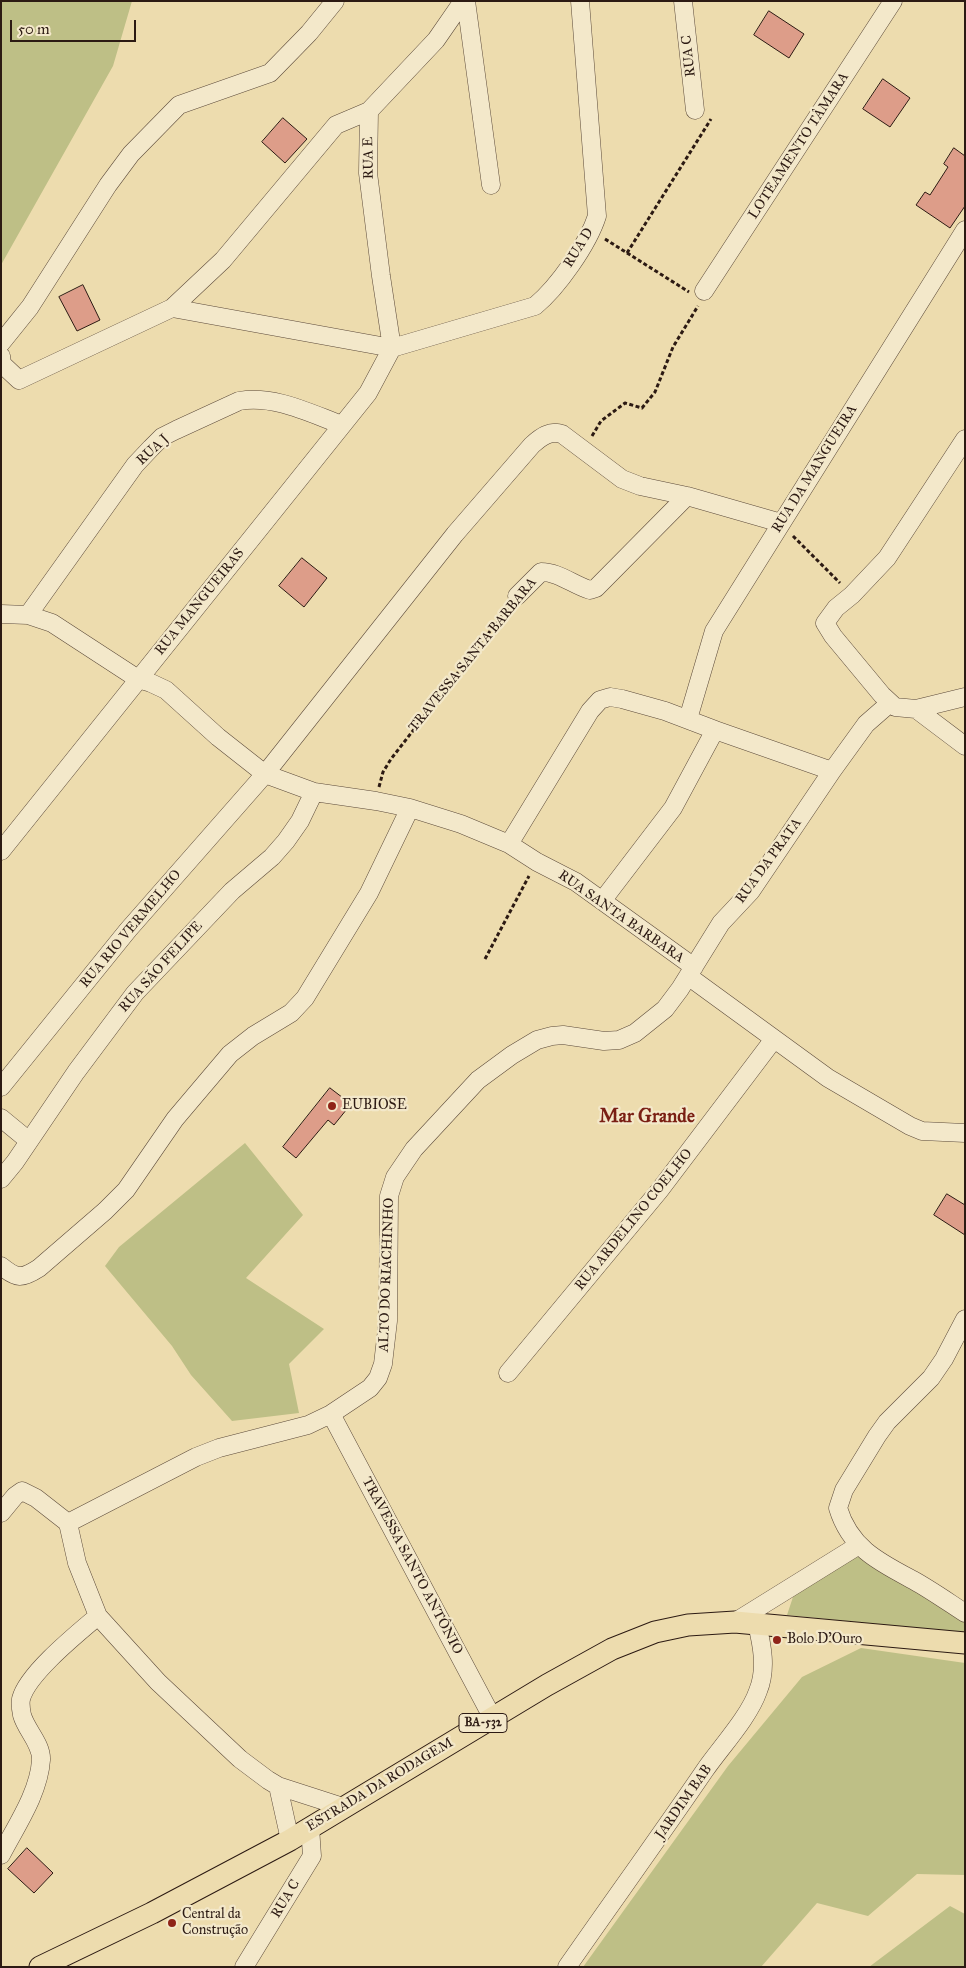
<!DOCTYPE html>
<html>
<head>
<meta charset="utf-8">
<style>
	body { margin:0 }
	#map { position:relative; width:966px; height:1968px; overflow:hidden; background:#eddcae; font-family:"IM FELL Great Primer",serif }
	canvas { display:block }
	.frame { position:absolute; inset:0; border:2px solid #2c1a13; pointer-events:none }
	.scale { position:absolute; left:10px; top:20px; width:126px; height:22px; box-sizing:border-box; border:2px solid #2c1a13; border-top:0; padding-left:6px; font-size:15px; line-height:18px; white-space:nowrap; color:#2c1a13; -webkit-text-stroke:4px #f3e8ca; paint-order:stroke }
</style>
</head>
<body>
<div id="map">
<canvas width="966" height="1968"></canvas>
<div class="frame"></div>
<div class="scale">50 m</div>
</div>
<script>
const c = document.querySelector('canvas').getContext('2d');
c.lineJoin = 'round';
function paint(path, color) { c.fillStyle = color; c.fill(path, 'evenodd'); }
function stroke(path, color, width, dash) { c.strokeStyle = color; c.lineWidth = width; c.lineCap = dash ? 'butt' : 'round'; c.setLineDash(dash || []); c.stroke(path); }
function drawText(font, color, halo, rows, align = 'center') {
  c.font = font + ' "IM FELL Great Primer",serif'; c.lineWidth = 4.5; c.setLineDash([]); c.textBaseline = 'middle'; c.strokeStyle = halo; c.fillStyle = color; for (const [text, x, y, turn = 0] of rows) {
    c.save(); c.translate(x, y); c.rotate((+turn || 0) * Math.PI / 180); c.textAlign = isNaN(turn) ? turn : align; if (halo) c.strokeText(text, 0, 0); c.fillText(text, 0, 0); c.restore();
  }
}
paint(new Path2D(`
	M 1,1 L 132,1 L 113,66 L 1,265 Z
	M 245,1143 L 303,1215 L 246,1278 L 324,1329 L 289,1364 L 299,1413 L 232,1421 L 191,1375 L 172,1346 L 105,1266 L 119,1247 Z
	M 852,1553 L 915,1586 L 965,1619 L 965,1633 L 787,1615 L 793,1597 Z
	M 861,1648 L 965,1663 L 965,1875 L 917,1874 L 868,1916 L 817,1903 L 761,1967 L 583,1967 L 728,1766 L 802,1677 Z
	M 950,1906 L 965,1914 L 965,1967 L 869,1967 Z`), '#bebf86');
const building = new Path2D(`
	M 769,11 L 804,34 L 789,58 L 754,35 Z
	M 883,79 L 910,98 L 890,127 L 863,109 Z
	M 283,118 L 307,139 L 285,163 L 262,142 Z
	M 954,148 L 965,156 L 965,206 L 950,228 L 916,205 L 925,192 L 930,195 L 948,167 L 944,164 Z
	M 83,285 L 100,320 L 77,331 L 59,297 Z
	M 302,558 L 327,578 L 304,607 L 279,586 Z
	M 330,1088 L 351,1104 L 334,1125 L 328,1120 L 296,1158 L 283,1147 Z
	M 947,1194 L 965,1205 L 965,1235 L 934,1215 Z
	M 27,1848 L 53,1873 L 34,1893 L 8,1869 Z`);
paint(building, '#dd9d89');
stroke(building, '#2c1a13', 1);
const minor = new Path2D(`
	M 466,1 L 491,185
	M 683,1 L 695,110
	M 704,291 L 893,1
	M 172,308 L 392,348 L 535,306 C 558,287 588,244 597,216 L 580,1
	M 1,343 L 30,307 L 108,185 L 131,154 L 179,105 L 270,73 L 309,33 L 335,1
	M 392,348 L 381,276 L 368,173 L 369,111 L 436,40 L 463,1
	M 1,356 L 2,364 L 19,380 L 172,308 L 223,260 L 336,125 L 369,111
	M 965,439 L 887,558 L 852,595 L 836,608 L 825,623 L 833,636 L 882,695 L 895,707 L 916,709 L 965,697
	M 517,596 L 541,572 C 559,572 573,585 590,590 L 596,588 L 687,496
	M 1,614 L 28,615 L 52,623 L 138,679 L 151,683 L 166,690 L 218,737 L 265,774 L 314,792 L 376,801 L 410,808 L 461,824 L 509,844 L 537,862 L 576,882 L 694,967
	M 28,615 L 135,465 L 151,448 L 162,437 L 176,430 L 239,401 C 275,395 309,413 342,425
	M 916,709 L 965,746
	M 688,719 L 714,631 L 965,230
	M 509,844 L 590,711 L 600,700 L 610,697 L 622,699 L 665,711 L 715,730 L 832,771
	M 1,851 L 368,393 L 392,348
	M 602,901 L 673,808 L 715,730
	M 688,976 L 828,1078 L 910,1126 L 922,1131 L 965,1133
	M 1,1087 L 128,930 L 265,774 L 455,534 L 532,445 C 541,437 550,430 562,434 L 622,479 L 640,486 L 687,496 L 781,523
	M 1,1118 L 29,1141
	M 1,1179 L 15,1162 L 76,1072 L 135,993 L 232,891 L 272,857 L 286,841 L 300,821 L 314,792
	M 1,1266 C 17,1279 22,1279 39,1268 L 105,1211 L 126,1190 L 175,1119 L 230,1054 L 253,1036 L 291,1013 L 305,998 L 369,893 L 410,808
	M 965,1319 L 944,1359 L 931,1378 L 887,1422 L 877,1436 L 844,1490 L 838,1508 C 850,1548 879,1562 913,1580 C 931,1590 948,1602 965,1613
	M 508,1373 L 659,1191 L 774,1039
	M 331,1414 L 492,1717
	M 1,1513 L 15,1496 L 22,1491 L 36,1498 L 68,1523
	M 68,1523 L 196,1457 L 219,1448 L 308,1425 L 331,1414 L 370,1388 L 378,1378 L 383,1364 L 388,1321 L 389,1196 L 395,1177 L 414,1149 L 478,1080 L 512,1055 L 537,1040 L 552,1036 L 563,1035 L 604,1041 L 619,1040 L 635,1033 L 665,1009 L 680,989 L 721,923 L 751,891 L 832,771 L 866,724 L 890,703
	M 68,1523 L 77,1563 L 98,1616 L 158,1682 L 240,1759 L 268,1780 L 278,1786 L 343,1807
	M 735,1622 L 859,1545
	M 278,1786 L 290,1840
	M 1,1855 C 16,1826 39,1793 41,1760 C 42,1744 26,1730 22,1715 C 21,1710 20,1704 21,1699 C 27,1674 78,1633 98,1616
	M 244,1967 L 312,1856 L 310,1827
	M 567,1967 C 613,1901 660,1836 705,1770 C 721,1747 749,1717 758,1691 C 767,1669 762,1645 757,1624`);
const major = new Path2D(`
	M 40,1967 L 152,1913 L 290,1840 L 547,1685 L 612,1649 L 655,1632 L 688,1625 L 735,1622 L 965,1643`);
stroke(minor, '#5c4a3a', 19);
stroke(major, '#2c1a13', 23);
stroke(new Path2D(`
	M 605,239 L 689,292
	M 627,253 L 711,119
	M 592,436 L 601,421 L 625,403 L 642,408 L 655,392 L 673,347 L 698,306
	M 793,536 L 840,583
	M 379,787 L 383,772 L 391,759 L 508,608
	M 485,959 L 529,876`), '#2c1a13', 3, [4, 2.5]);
stroke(minor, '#f3e8ca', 18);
stroke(major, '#eddcae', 21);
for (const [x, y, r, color] of [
	[332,1106,5,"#8f2418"],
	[777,1640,5,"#8f2418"],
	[172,1923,5,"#8f2418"]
]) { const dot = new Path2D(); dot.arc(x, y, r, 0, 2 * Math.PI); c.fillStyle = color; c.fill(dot); stroke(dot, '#f3e8ca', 2); }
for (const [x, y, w] of [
	[483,1723,48]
]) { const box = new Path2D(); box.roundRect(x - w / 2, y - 9.5, w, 19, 4); c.fillStyle = '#f3e8ca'; c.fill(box); stroke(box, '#2c1a13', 1); }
drawText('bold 12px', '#2c1a13', null, [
	["BA-532",483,1723]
]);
drawText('14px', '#2c1a13', '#f3e8ca', [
	["RUA C",689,56,-96],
	["LOTEAMENTO TÂMARA",799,146,-57],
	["RUA E",369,158,-91],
	["RUA D",579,248,-58],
	["RUA J",153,450,-43],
	["RUA DA MANGUEIRA",815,469,-58],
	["RUA MANGUEIRAS",200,602,-51],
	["TRAVESSA SANTA BARBARA",473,655,-51],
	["RUA DA PRATA",769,861,-54],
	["RUA SANTA BARBARA",621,917,35],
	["RUA RIO VERMELHO",131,929,-50],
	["RUA SÃO FELIPE",161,967,-48],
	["RUA ARDELINO COELHO",634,1220,-51],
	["ALTO DO RIACHINHO",387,1275,-88],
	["TRAVESSA SANTO ANTÔNIO",412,1566,62],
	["ESTRADA DA RODAGEM",380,1785,-31],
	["JARDIM BAB",684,1802,-55],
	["RUA C",286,1899,-59]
]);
drawText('14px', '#2c1a13', '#f3e8ca', [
	["EUBIOSE",342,1106],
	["Bolo D'Ouro",787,1640],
	["Central da",182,1915],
	["Construção",182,1931]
], 'left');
drawText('bold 19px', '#7a1f14', '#f3e8ca', [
	["Mar Grande",647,1117]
]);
</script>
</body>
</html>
